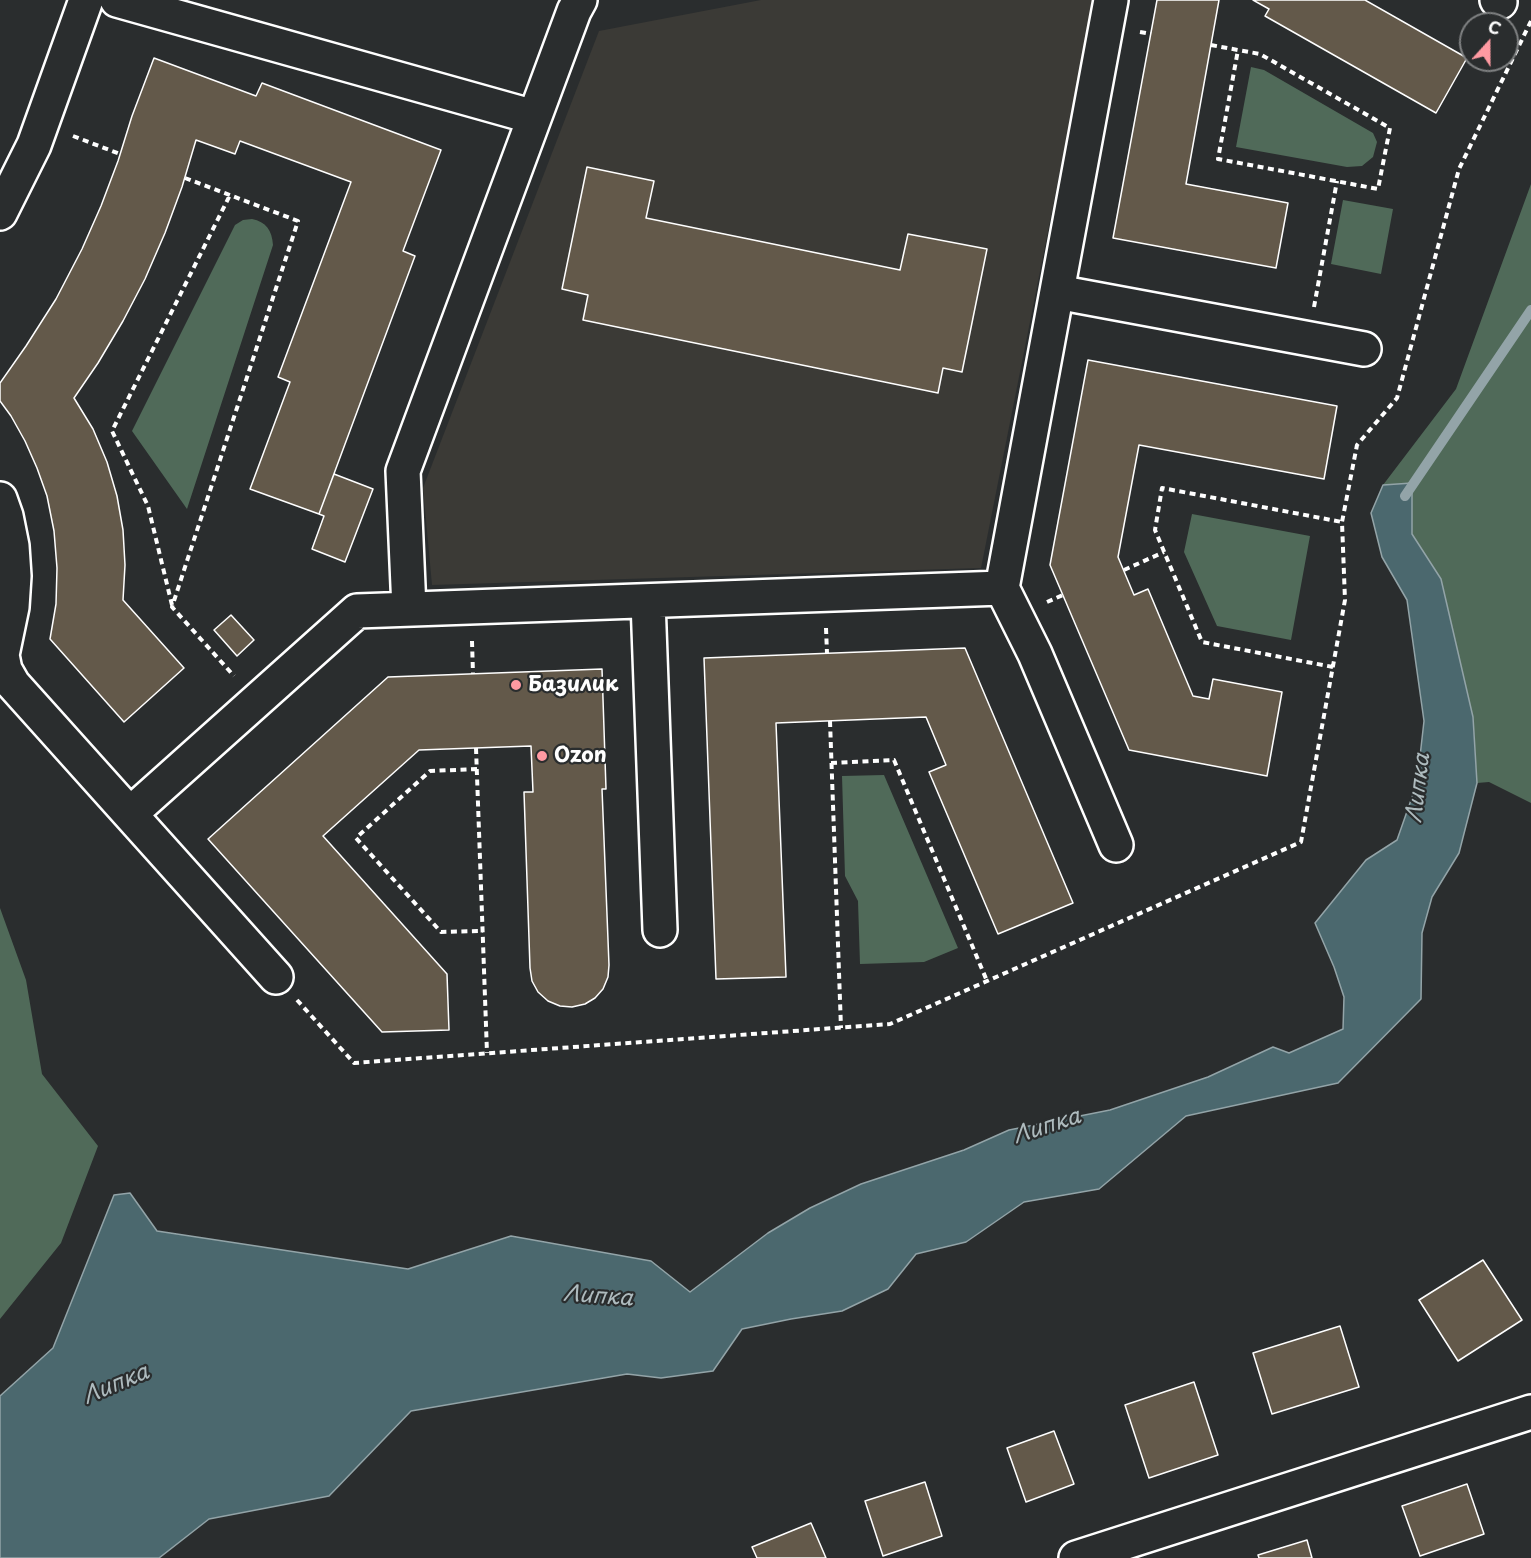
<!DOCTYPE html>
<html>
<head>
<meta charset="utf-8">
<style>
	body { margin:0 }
	#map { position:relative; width:1531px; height:1558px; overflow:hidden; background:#2a2d2e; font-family:"Playpen Sans",sans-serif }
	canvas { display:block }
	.north { position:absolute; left:1459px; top:12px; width:60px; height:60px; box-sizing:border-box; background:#2a2d2e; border:2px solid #7f8182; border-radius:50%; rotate:21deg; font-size:16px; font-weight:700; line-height:24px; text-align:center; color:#fff }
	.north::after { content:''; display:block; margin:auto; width:21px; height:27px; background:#ff9aa2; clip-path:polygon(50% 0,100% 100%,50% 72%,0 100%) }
</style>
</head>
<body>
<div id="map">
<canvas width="1531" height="1558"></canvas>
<div class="north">С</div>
</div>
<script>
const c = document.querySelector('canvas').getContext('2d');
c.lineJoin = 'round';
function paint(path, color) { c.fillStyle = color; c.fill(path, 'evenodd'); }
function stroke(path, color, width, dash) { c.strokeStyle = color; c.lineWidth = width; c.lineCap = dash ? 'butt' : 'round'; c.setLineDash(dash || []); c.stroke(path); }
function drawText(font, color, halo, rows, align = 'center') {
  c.font = font + ' "Playpen Sans",sans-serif'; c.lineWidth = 4.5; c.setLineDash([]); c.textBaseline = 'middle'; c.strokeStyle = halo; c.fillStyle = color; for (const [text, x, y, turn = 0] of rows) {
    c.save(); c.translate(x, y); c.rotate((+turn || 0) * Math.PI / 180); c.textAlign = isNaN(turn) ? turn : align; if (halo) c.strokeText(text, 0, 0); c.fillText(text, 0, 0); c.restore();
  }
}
paint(new Path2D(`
	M 761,0 L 1094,0 L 981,568 L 432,585 L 423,488 L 599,31 Z`), '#3b3a36');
paint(new Path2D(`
	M 1251,67 L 1264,70 L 1373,133 L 1377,142 L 1373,157 L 1362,166 L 1347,167 L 1236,147 Z
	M 1531,184 L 1531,803 L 1489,782 L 1477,783 L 1473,717 L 1441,579 L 1412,534 L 1412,484 L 1383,485 L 1456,389 Z
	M 1343,200 L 1393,209 L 1381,274 L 1331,264 Z
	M 252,219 C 266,222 272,230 273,245 L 187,509 L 132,431 L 235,225 L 243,220 Z
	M 1192,514 L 1310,536 L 1291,640 L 1217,626 L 1184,552 Z
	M 884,775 L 958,948 L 924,962 L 860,964 L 858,901 L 845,876 L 842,776 Z
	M 0,908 L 26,980 L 42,1074 L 98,1146 L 61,1243 L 0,1319 Z`), '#506a59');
const water = new Path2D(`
	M 1412,483 L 1412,534 L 1441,579 L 1473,717 L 1477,783 L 1459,853 L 1432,897 L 1422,933 L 1421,999 L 1338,1083 L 1186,1116 L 1099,1189 L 1024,1202 L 966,1242 L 916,1254 L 888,1289 L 842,1311 L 791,1319 L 742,1329 L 713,1371 L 661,1378 L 627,1374 L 411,1411 L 329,1496 L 209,1519 L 159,1558 L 0,1558 L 0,1396 L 53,1348 L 114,1195 L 130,1193 L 157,1231 L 408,1269 L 511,1236 L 651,1261 L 690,1292 L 768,1233 L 810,1208 L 861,1184 L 964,1150 L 1009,1130 L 1110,1110 L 1208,1077 L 1273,1047 L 1289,1053 L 1343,1029 L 1344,997 L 1334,967 L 1315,923 L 1366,860 L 1397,840 L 1417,783 L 1424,721 L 1407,600 L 1382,557 L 1371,513 L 1383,485 Z`);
paint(water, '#4b686e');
stroke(water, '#93a4a8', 1.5);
stroke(new Path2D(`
	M 1405,496 L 1531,310`), '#93a4a8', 10);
const building = new Path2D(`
	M 1157,0 L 1219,0 L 1186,184 L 1288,203 L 1276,268 L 1113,238 Z
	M 1253,0 L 1365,0 L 1467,58 L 1436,113 L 1265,16 L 1269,9 Z
	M 154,58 L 256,96 L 262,83 L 441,150 L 403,251 L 415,256 L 319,514 L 250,489 L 290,382 L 278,377 L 351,182 L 240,141 L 235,154 L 196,140 L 182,187 L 165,233 L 145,279 L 123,321 L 98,363 L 74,398 L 93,429 L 107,462 L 117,496 L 123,530 L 125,565 L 123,600 L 184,668 L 124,722 L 50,639 L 56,604 L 57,568 L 54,531 L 47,496 L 37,468 L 25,441 L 11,416 L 0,401 L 0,383 L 26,346 L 56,299 L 82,249 L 101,206 L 118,161 L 132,116 Z
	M 587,167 L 654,181 L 646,218 L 900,270 L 908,234 L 987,249 L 962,372 L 943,368 L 938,393 L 583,320 L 588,295 L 562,289 Z
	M 1088,360 L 1337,406 L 1324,479 L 1139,445 L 1118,557 L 1134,595 L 1148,589 L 1193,696 L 1209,699 L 1213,679 L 1282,692 L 1267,776 L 1129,750 L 1050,565 Z
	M 334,474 L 373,489 L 345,562 L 312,549 L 324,516 L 319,514 Z
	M 231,615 L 254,640 L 237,656 L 214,630 Z
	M 965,648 L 1073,903 L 998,934 L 929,772 L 946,765 L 926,717 L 776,723 L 786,977 L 716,979 L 704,658 Z
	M 602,669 L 606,789 L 602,789 L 609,965 L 608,977 L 603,989 L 595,998 L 585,1004 L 572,1007 L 560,1006 L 548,1001 L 538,992 L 532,981 L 530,968 L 524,792 L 533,792 L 531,746 L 419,750 L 323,836 L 447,974 L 449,1030 L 382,1032 L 208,839 L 388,677 Z
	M 1483,1260 L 1522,1320 L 1458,1361 L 1419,1300 Z
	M 1340,1326 L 1359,1387 L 1272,1414 L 1253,1353 Z
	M 1194,1382 L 1218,1455 L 1149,1478 L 1125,1405 Z
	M 1054,1431 L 1074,1484 L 1026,1502 L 1007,1448 Z
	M 925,1482 L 942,1536 L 883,1556 L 865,1501 Z
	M 1467,1484 L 1484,1534 L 1420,1556 L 1402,1506 Z
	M 811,1523 L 826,1558 L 757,1558 L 752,1547 Z
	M 1307,1540 L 1312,1558 L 1259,1558 L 1258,1555 Z`);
paint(building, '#63594a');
stroke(building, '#fff', 1.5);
const minor = new Path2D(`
	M 117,0 L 534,117
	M 1497,0 L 1500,2
	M 0,213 L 34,145 L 86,0
	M 1057,292 L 1364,349
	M 0,499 L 6,516 L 12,546 L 14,576 L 12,607 L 2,655 L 5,670 L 13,684 L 276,977
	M 1002,588 L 1035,654 L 1116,845
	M 648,601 L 660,930
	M 409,609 L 403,471 L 574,11 L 580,0
	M 130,814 L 357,611 L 1002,588 L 1111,0
	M 1076,1558 L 1531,1412`);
stroke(minor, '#fff', 38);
stroke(new Path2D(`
	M 1140,32 L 1151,34
	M 1211,45 L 1238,50 L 1218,159 L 1378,189 L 1390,128 L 1260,54 L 1238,50
	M 73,136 L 120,154
	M 185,178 L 298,221 L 172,607 L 234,676
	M 1314,307 L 1337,181
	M 1124,570 L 1164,552
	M 1047,602 L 1063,595
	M 172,605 L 148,506 L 112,431 L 230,195
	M 826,628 L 827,653
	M 472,641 L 473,674
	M 1333,667 L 1202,642 L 1155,530 L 1162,488 L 1342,522
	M 830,721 L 841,1028
	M 476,748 L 487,1053
	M 831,763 L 894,760 L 987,981
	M 477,769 L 430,771 L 356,838 L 441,932 L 483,931
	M 297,1000 L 354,1063 L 890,1024 L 1301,842 L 1345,600 L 1342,522 L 1357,445 L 1397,398 L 1459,169 L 1531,21`), '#fff', 4, [6, 4.5]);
stroke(minor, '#2a2d2e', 33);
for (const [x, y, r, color] of [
	[516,685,6,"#ff9aa2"],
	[542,756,6,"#ff9aa2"]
]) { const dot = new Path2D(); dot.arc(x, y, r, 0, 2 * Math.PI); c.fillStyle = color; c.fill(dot); stroke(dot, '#2a2d2e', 2); }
drawText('bold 21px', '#fff', '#2a2d2e', [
	["Базилик",528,685],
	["Ozon",554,756]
], 'left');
drawText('italic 22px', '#aebbbe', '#2a2d2e', [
	["Липка",1419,788,-83],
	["Липка",1047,1127,-18],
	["Липка",598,1297,4],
	["Липка",116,1385,-23]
]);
</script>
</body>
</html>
